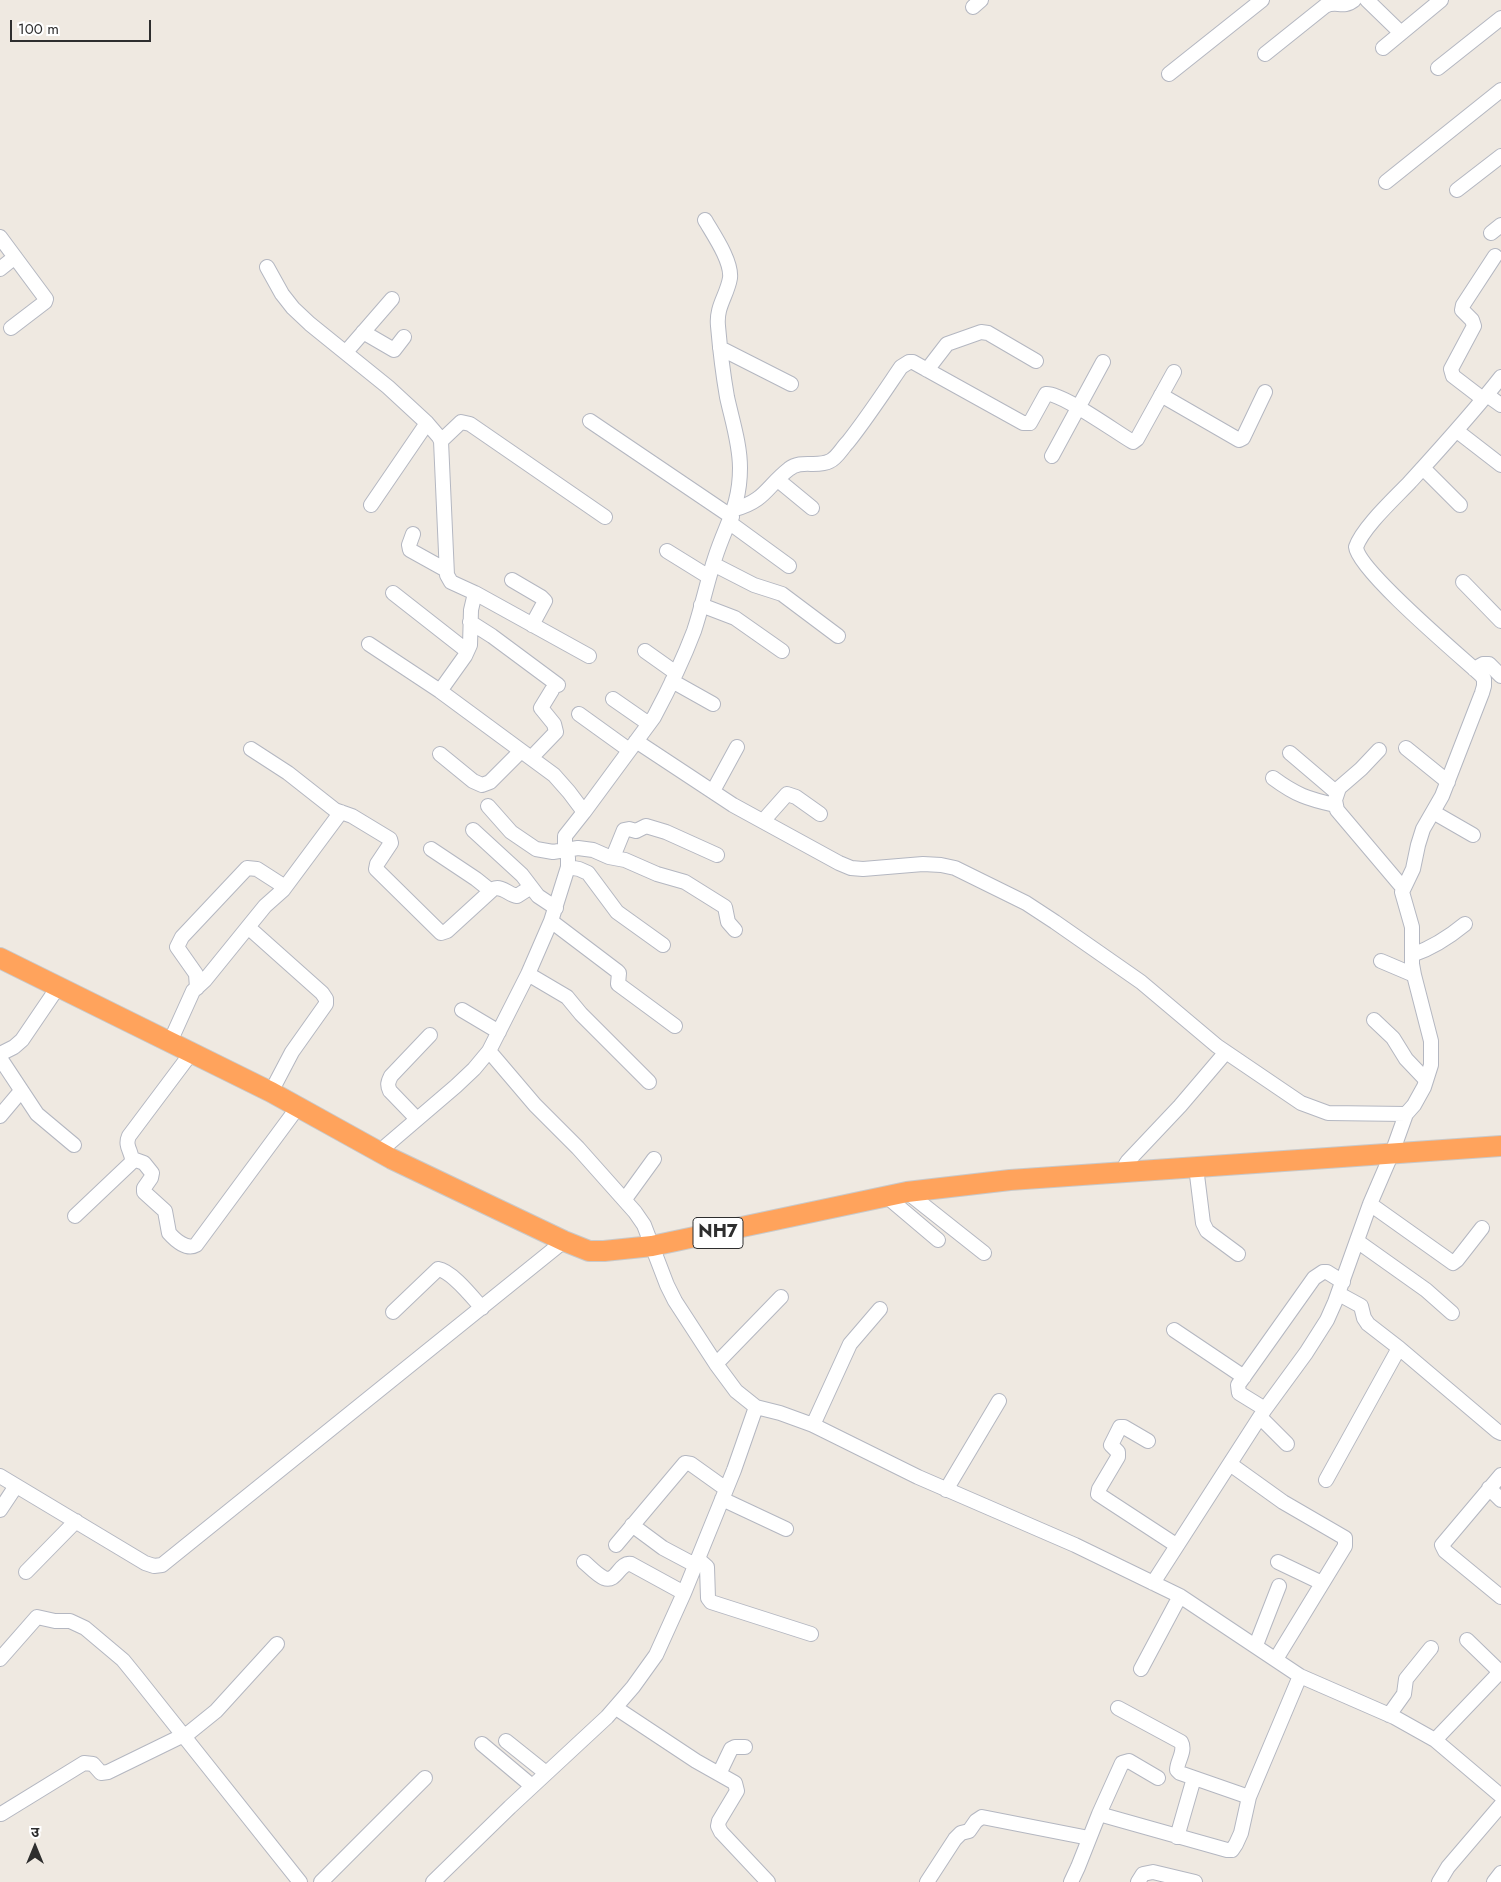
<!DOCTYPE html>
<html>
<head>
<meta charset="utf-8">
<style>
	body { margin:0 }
	#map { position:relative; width:1501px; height:1882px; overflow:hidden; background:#efe9e1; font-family:Jost,"Noto Sans Devanagari",sans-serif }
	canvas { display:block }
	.north { position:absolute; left:10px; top:1822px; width:50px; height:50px; -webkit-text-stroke:4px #fff; paint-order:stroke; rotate:0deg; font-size:14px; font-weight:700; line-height:20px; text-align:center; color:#2e2e2e }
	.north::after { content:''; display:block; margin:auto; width:18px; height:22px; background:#2e2e2e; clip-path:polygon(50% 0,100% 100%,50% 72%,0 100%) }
	.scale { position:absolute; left:10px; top:20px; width:141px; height:22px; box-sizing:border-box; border:2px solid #2e2e2e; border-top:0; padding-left:6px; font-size:15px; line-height:18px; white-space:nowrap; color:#2e2e2e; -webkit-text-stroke:4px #fff; paint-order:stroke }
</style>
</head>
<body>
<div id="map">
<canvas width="1501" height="1882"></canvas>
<div class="north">उ</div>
<div class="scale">100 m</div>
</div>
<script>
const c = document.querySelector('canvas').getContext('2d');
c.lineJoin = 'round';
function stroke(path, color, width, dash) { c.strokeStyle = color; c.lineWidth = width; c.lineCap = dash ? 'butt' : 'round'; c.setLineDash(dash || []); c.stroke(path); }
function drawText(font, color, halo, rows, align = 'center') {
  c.font = font + ' Jost,sans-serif'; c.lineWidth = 4; c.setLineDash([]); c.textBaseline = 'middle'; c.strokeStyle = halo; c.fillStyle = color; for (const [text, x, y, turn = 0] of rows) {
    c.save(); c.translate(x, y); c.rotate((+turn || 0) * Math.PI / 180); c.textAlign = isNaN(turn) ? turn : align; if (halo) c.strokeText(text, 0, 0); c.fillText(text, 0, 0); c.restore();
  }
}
const minor = new Path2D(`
	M 1367,0 L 1401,33
	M 973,7 L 981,0
	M 1383,48 L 1441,0
	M 1265,54 L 1325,6 C 1336,0 1343,9 1354,0
	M 1438,68 L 1501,18
	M 1169,74 L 1262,0
	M 1386,182 L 1501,90
	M 1457,190 L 1501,156
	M 1491,233 L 1501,225
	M 0,237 L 46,299 L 45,302 L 11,328
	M 267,267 L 282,294 L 293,308 L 310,324 L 388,387 L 427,423 L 439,437 L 441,441 L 447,575 L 451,582 L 475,593 L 471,610 L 470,645 L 465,656 L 440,691
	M 0,269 L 15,257
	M 363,332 L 394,350 L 404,337
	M 720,348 L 791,384
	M 346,352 L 392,299
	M 927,370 L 947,344 L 981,332 L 988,333 L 1036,361
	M 1161,395 L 1239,440 L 1243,438 L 1265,392
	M 1487,395 L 1501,405
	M 1483,399 L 1453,376 L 1451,369 L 1474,326 L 1472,320 L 1462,310 L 1463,305 L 1495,256
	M 590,421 L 732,517
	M 1457,431 L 1501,465
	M 441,441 L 461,422 L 470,424 L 605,517
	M 1052,456 L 1103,362
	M 1423,468 L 1460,505
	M 778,480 L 812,508
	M 371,505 L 427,423
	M 735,509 C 765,501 767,486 789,469 C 801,459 817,468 830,461 C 837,458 842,448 848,442 C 867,418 884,392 901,367 L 909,362 L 913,362 L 1023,423 L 1030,423 L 1046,394 C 1061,392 1117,433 1133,442 L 1137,439 L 1174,372
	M 730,523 L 789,566
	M 413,534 L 409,545 L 410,550 L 446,570
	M 667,551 L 709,577
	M 713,564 L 754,585 L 782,594 L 838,636
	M 512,580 L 541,597 L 545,601 L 532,625
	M 1463,582 L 1501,621
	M 393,593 L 467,651
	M 475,593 L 589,656
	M 701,605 L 735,618 L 782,651
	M 470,622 L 492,636 L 558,685
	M 369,644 L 440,691 L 554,775 L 569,792 L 584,812 L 565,836 L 565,844 L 568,858 L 568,867 L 551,921 L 528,974 L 489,1051 L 474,1069 L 456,1086 L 380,1151
	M 645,651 L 676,673
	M 1474,669 L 1483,664 L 1489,664 L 1501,676
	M 672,681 L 713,704
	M 613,699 L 649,724
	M 579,714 L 629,750
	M 636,741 L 733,805 L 839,863 L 851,868 L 863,869 L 923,864 L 941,865 L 955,868 L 1026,903 L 1055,922 L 1141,982 L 1217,1046 L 1301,1103 L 1328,1113 L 1406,1114
	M 1406,748 L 1448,782
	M 251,749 L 288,773 L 335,810 L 352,816 L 390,839 L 391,843 L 377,864 L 376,869 L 441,933 L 447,931 L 493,889 C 502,885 509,895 517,896 L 531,887
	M 1379,750 L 1361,769 L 1339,788 L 1335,800 L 1337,810 L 1403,888
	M 1290,753 L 1337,793
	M 440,754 L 473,781 L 482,785 L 490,782 L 521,751
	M 531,758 L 556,732 L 554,724 L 541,708 L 552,690
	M 1273,778 C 1296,795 1308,799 1335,805
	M 713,791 L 737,747
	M 488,806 L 511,832 L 536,849 L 553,852 L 578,848 L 593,850 L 609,857 L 625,860 L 657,874 L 685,882 L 725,907 L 728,922 L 735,930
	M 584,812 L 654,717 C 669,689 683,660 694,631 C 702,607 707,582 715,558 C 726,523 740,507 740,468 C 740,444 732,420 727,397 C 723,374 720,349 718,326 C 716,306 727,296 730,278 C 732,261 713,234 705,220
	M 1433,812 L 1473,835
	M 763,821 L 787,794 L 796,797 L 820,814
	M 473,830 L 522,875 L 538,896 L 556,908
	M 431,849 L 476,879 L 491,891
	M 613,857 L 624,830 L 629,829 L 636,831 L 646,826 L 666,832 L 717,855
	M 568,867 L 579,869 L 588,873 L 617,912 L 663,945
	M 551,921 L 617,971 L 619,973 L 618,984 L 675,1026
	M 248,927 L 322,993 L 326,999 L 326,1004 L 292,1052 L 271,1092
	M 1412,955 C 1432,948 1448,938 1465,924
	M 1381,961 L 1414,975
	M 528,974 L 567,997 L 581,1014 L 649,1082
	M 197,988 L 196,974 L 177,947 L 182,937 L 247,868 L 257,869 L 285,887
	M 462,1010 L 499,1032
	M 1374,1020 L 1393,1038 L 1406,1059 L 1426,1080
	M 170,1042 L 193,991 L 205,980 L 265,906 L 283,890 L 341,812
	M 0,1054 L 14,1047 L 22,1040 L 58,987
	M 0,1058 L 37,1114 L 74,1145
	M 0,1116 L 21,1091
	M 417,1119 L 390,1091 C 387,1085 388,1082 391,1076 L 430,1035
	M 133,1159 L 144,1163 L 152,1173 L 151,1178 L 144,1188 L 144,1192 L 165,1211 L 169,1233 C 176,1241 187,1250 196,1245 L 298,1107
	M 1196,1167 L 1203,1223 L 1207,1231 L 1238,1254
	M 1126,1172 L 1126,1164 L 1128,1161 L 1180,1106 L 1226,1052
	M 907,1192 L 984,1253
	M 886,1196 L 938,1240
	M 625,1199 L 654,1159
	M 1370,1204 L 1453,1263 L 1457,1260 L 1482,1228
	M 75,1216 L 132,1162 C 133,1152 124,1147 129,1136 L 192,1052
	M 1357,1241 L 1426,1290 L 1452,1313
	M 1339,1294 L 1361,1306 L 1364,1318 L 1368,1324 L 1399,1348 L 1497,1431 L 1501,1433
	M 393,1312 L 438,1269 C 452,1271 473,1298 482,1308
	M 1174,1330 L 1244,1377
	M 716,1364 L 781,1297
	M 756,1407 L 780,1413 L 813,1425 L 918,1477 L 1075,1545 L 1180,1596 L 1300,1676 L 1394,1717 L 1435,1740 L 1501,1796
	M 1265,1409 L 1239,1393 L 1238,1385 L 1314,1278 L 1323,1272 L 1327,1272 L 1343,1282
	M 1260,1417 L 1287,1444
	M 813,1425 L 850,1344 L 880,1309
	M 1148,1441 L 1124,1427 L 1120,1427 L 1111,1445 L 1118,1452 L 1118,1457 L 1099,1489 L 1098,1494 L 1176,1545
	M 1230,1464 L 1283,1502 L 1345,1538 L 1345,1546 L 1276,1659
	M 1501,1475 L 1442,1545 L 1445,1551 L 1501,1597
	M 0,1476 L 145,1563 L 154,1566 L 162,1565 L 564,1241
	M 1326,1480 L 1399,1348
	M 1489,1488 L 1501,1500
	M 946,1490 L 999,1401
	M 722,1499 L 786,1529
	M 0,1510 L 16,1486
	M 632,1525 L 663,1548 L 695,1565
	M 616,1545 L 685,1463 L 691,1464 L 726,1489
	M 698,1559 L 707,1567 L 708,1598 L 711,1602 L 811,1634
	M 584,1562 C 590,1567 597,1575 604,1578 C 617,1583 619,1562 631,1564 L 684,1593
	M 1278,1562 L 1322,1583
	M 26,1572 L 76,1521
	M 1153,1583 L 1265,1409 L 1306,1353 L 1327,1320 L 1335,1302 L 1370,1204 L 1392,1153 L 1406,1114 L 1414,1105 L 1424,1087 L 1431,1065 L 1431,1041 L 1414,975 L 1412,964 L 1412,927 L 1402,892 L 1413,869 L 1418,845 L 1423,829 L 1442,796 L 1482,693 L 1484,686 L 1484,679 L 1481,675 C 1459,655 1358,570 1356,547 C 1363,527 1395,498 1410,482 C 1441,448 1473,413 1501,377
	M 1467,1640 L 1500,1672
	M 1256,1645 L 1279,1586
	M 0,1659 L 37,1617 L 55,1621 L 70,1621 L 85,1628 L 123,1660 L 136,1676 L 300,1882
	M 1141,1669 L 1180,1596
	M 616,1708 L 696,1761 L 735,1783 L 737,1791 L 719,1821 L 718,1826 L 721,1832 L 768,1882
	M 1118,1708 L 1181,1742 C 1186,1751 1177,1761 1177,1770 L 1180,1773 L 1249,1797
	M 1389,1715 L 1404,1694 L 1406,1679 L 1431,1648
	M 1435,1740 L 1500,1672 L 1501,1673
	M 506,1741 L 546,1773
	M 482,1744 L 532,1786
	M 719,1774 L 731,1749 L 735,1747 L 745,1747
	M 1,1814 L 84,1763 L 93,1764 L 101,1773 L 108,1772 L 190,1732 L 216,1711 L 277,1644
	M 1099,1814 L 1227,1850 L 1232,1850 L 1236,1844 L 1241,1833 L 1249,1797 L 1300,1676
	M 1177,1837 L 1194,1778
	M 321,1882 L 425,1778
	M 433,1882 L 510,1807 L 607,1717 L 633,1687 L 656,1655 L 684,1593 L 734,1470 L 756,1407 L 736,1391 L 716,1364 L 675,1301 L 667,1285 L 644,1225 L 635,1212 L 578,1148 L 535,1105 L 489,1051
	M 927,1882 L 955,1839 L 961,1833 L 969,1831 L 976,1821 L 982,1817 L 1089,1838
	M 1071,1882 L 1078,1867 L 1099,1814 L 1122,1763 L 1129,1761 L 1158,1778
	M 1138,1882 L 1143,1874 L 1153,1872 L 1195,1882
	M 1439,1882 L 1448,1867 L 1501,1805
	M 1494,1882 L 1501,1873`);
const highway = new Path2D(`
	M 0,958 L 271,1092 L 392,1159 L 564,1241 L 589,1251 L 604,1251 L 652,1246 L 907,1192 L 1010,1180 L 1501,1146`);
stroke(minor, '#b4b7c1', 16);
stroke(highway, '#c9c9c9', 22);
stroke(minor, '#fff', 14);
stroke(highway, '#ffa35c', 20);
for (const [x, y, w] of [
	[718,1233,50]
]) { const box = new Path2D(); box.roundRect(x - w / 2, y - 15.5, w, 31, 4); c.fillStyle = '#fff'; c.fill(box); stroke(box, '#2e2e2e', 1); }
drawText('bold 18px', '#2e2e2e', null, [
	["NH7",718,1233]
]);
</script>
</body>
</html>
